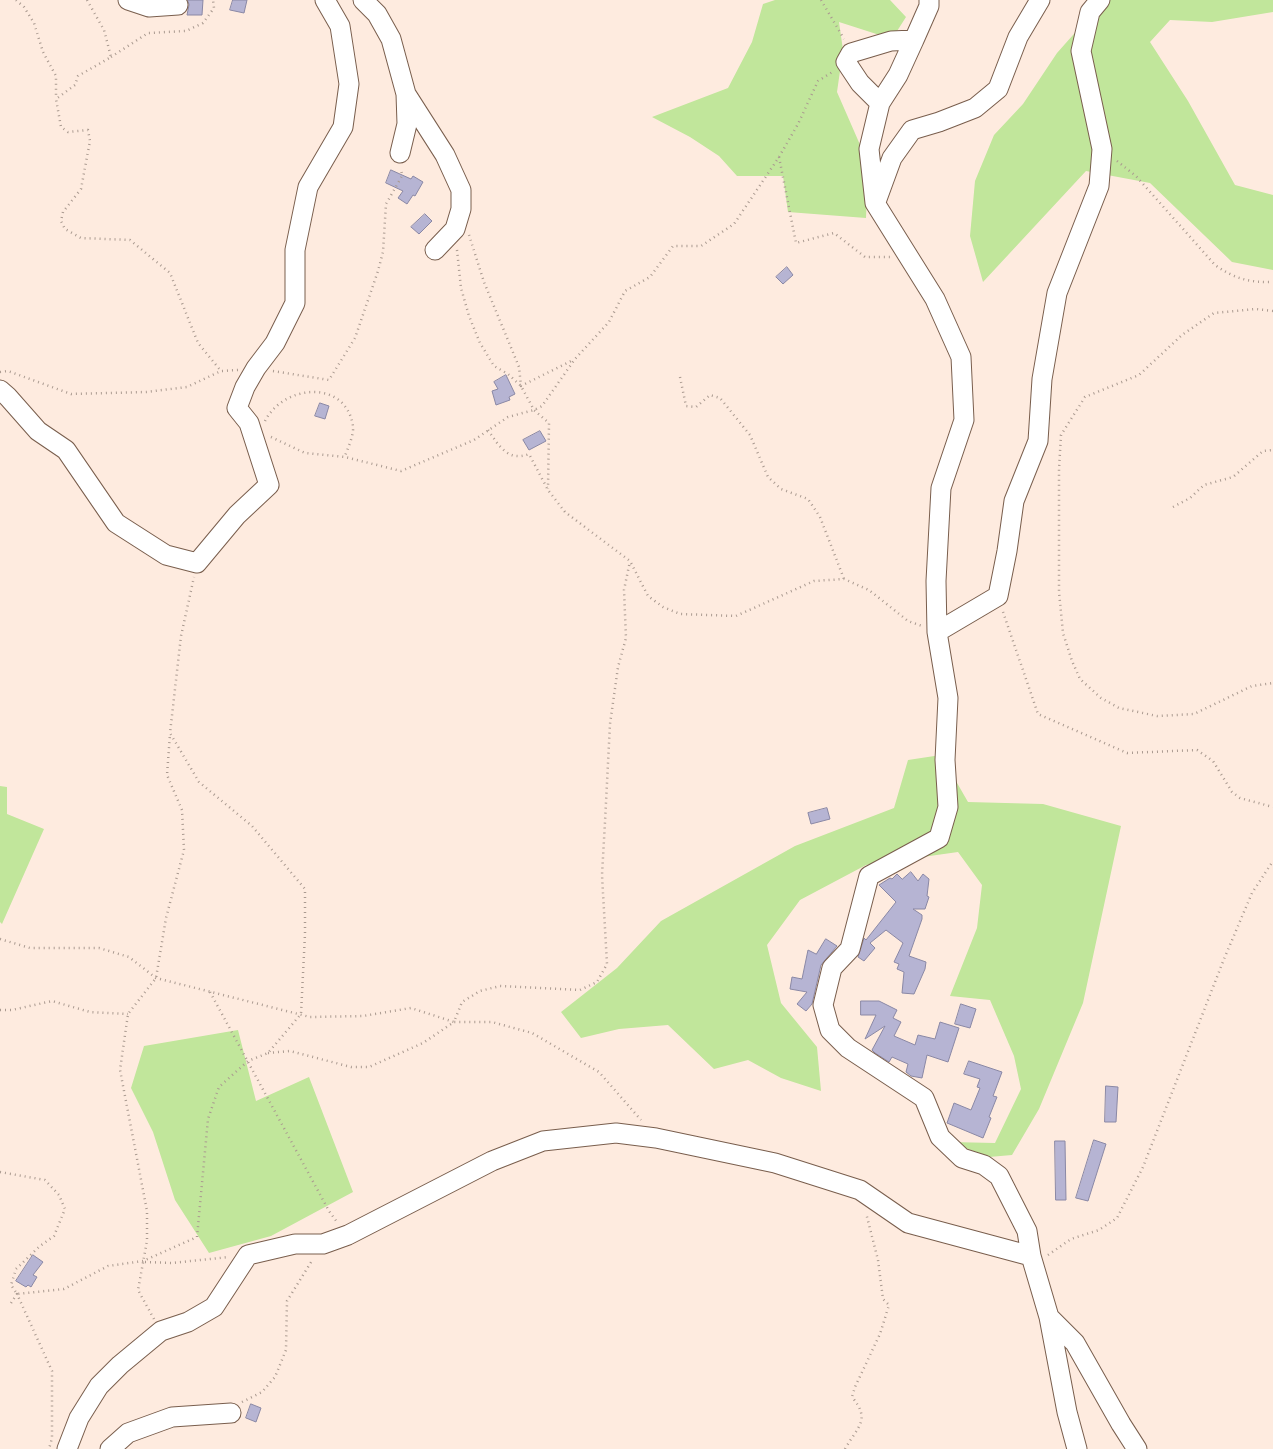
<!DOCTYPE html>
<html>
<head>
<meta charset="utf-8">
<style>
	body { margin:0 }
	canvas { display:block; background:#feebdf }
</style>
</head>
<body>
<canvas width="1273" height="1449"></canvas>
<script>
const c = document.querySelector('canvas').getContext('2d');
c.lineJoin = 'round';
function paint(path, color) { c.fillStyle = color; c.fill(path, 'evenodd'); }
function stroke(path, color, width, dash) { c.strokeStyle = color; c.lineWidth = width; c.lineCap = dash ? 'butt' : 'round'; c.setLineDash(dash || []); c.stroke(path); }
paint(new Path2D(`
	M 775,0 L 890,0 L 906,17 L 892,39 L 839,22 L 843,50 L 837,92 L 868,163 L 866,218 L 788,212 L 783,176 L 737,176 L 719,156 L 690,137 L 652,117 L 728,88 L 752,42 L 763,4 Z
	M 1104,0 L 1273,0 L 1273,12 L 1212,22 L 1170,20 L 1150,42 L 1188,101 L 1235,185 L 1273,195 L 1273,270 L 1232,262 L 1150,183 L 1086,171 L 983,282 L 970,236 L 975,181 L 994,135 L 1023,104 L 1057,53 Z
	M 941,755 L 968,802 L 1043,804 L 1121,826 L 1083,1003 L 1039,1109 L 1012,1155 L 989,1157 L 950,1142 L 995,1143 L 1021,1089 L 1014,1056 L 990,1000 L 950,996 L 977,928 L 982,885 L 958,852 L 866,865 L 800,900 L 767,945 L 781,1003 L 817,1047 L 821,1091 L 781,1078 L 748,1060 L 714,1069 L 668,1025 L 619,1029 L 581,1038 L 561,1012 L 617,968 L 661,921 L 795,846 L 894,808 L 908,760 Z
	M 0,786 L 7,787 L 7,814 L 44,829 L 2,924 L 0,922 Z
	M 238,1030 L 256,1101 L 309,1077 L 353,1192 L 271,1236 L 209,1253 L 175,1200 L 153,1132 L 131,1088 L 144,1046 Z`), '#c1e69b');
const building = new Path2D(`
	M 188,0 L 203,0 L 202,15 L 187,15 L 189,5 Z
	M 233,0 L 247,0 L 244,13 L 230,10 Z
	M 391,170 L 411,179 L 413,176 L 423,182 L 415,196 L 413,195 L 407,204 L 398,198 L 403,191 L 386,183 Z
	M 425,214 L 432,221 L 419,234 L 411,227 Z
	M 787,267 L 793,275 L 783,284 L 776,277 Z
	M 506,375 L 515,394 L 509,397 L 510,400 L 496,405 L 492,391 L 498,389 L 494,382 Z
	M 320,403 L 329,406 L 325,419 L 315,416 Z
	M 540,431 L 546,441 L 529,450 L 523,440 Z
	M 827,808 L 830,819 L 811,824 L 808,813 Z
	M 911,872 L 918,881 L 923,874 L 929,879 L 927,896 L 929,897 L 925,909 L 913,909 L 922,915 L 922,919 L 909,956 L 926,962 L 925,969 L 914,994 L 902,993 L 904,972 L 897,969 L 899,964 L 894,962 L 903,943 L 886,930 L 870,943 L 875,948 L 864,961 L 858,957 L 864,938 L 866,940 L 896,902 L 879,885 L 890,878 L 892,879 L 897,874 L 902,879 Z
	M 826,939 L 837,946 L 821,965 L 812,1004 L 806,1011 L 797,1004 L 807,992 L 790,989 L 792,977 L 802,979 L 808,950 L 816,954 Z
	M 861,1001 L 879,1001 L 897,1010 L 893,1018 L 901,1022 L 894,1036 L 915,1045 L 918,1035 L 935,1039 L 940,1022 L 959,1028 L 948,1062 L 927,1055 L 922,1078 L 911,1076 L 906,1072 L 908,1064 L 892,1057 L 889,1062 L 875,1053 L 872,1050 L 885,1026 L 865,1039 L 876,1015 L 861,1015 Z
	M 961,1004 L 976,1009 L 970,1028 L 955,1024 Z
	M 969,1061 L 1002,1072 L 993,1096 L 997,1097 L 989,1117 L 991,1118 L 983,1138 L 947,1123 L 954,1103 L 971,1110 L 980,1088 L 977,1087 L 980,1079 L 964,1074 Z
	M 1106,1086 L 1118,1087 L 1116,1122 L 1105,1122 Z
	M 1094,1140 L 1106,1144 L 1088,1201 L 1076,1198 Z
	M 1055,1141 L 1065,1141 L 1066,1200 L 1056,1200 Z
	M 33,1255 L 43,1262 L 33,1275 L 37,1277 L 31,1287 L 28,1285 L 26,1287 L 16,1281 Z
	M 251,1404 L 261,1408 L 256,1422 L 246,1418 Z`);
paint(building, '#b6b4d3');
stroke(building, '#8a88a5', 1);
const minor = new Path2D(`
	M 128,0 L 149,7 L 178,5
	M 363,0 L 377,14 L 391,39 L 406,94 L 407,124 L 400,153
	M 929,0 L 929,6 L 914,40 L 891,41 L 851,53 L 846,62 L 860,83 L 880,103 L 869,149 L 875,203 L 935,299 L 961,357 L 964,420 L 941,488 L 936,581 L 937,632 L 948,698 L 945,760 L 948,807 L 939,838 L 869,876 L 850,949 L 832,968 L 823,1005 L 830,1030 L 848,1048 L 924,1098 L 940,1137 L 962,1158 L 984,1165 L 999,1176 L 1027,1231 L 1031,1256 L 1049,1317 L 1067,1412 L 1077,1449
	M 406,94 L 445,155 L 461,190 L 461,209 L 455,229 L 435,250
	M 880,103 L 898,75 L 914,40
	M 877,199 L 892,158 L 912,130 L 939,122 L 975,108 L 998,89 L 1018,37 L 1040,0
	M 0,390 L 8,397 L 38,431 L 66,450 L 116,523 L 166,555 L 197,563 L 237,515 L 269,485 L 249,423 L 237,408 L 245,387 L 256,368 L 275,343 L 295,303 L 295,250 L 308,187 L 343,127 L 349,84 L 340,26 L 325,0
	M 937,632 L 998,596 L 1007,551 L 1014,501 L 1038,441 L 1042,379 L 1057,293 L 1099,186 L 1102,149 L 1081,51 L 1090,12 L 1100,0
	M 1049,1317 L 1075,1343 L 1121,1424 L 1137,1449
	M 67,1449 L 79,1418 L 99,1386 L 120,1365 L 161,1331 L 188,1322 L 214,1307 L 248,1255 L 295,1244 L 323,1244 L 348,1235 L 492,1161 L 543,1141 L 616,1133 L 656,1138 L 775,1163 L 860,1190 L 908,1223 L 1031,1256
	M 110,1449 L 128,1433 L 172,1417 L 231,1413`);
stroke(minor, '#795e4d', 21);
stroke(new Path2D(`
	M 16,0 L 24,7 L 34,23 L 43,52 L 56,76 L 56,98
	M 87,0 L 104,30 L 111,57 L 78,76 L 75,85 L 56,99 L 61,127 L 68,132 L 88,130 L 90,141 L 81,189 L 63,212 L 61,221 L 65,229 L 81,238 L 130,240 L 170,273 L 198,343 L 221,371
	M 821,0 L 844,39
	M 111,57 L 148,33 L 186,31 L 203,23 L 214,8 L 213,0
	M 779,157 L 796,243 L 834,233 L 865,257 L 890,257
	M 1117,161 L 1136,176 L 1215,265 C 1233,278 1250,283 1273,282
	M 469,235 L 484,282 L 519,367 L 521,386 L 573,360
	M 457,250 L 461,288 L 469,316 L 480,343 L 494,366 L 508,374 L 521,386 L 534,410 L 549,423 L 548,489
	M 1273,311 L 1256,309 L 1214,313 L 1182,335 L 1139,375 L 1085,397 L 1061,435 L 1059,469 L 1059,592 L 1063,633 L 1072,661 L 1080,679 L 1101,698 L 1119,708 L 1157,716 L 1194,714 L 1252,686 L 1273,683
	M 273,371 L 329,380 L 355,338 L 378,271 L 383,252 L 386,204 L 402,176 L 401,168
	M 0,372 L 8,371 L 71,394 L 146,392 L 187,387 L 221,371 L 238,370
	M 680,377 L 686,406 L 696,407 L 710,395 L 720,398 L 750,435 L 768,477 L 781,489 L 808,499 L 820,517 L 844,579
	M 265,421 C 284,384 346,379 353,426 C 354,435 348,448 345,456
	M 488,430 C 499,446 508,462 529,454 L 548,490 L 565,512 L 630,561 L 648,596 L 663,607 L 680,614 L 736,616 L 814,581 L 844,579 L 869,590 L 908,621 L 922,626
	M 271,437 L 305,453 L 345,457 L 401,471 L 474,440 L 508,417 L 534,410 L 542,406 L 575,359 L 609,322 L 625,291 L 650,277 L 673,246 L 701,246 L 734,224 L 779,157 L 798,124 L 818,81 L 834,71
	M 1173,507 L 1190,498 L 1204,485 L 1233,477 L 1263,451 L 1273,450
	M 1003,612 L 1038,714 L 1127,753 L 1197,750 L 1213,761 L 1232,792 L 1240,798 L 1273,807
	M 0,939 L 30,948 L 99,948 L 129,957 L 156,978 L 310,1017 L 363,1016 L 411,1008 L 454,1022 L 462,1002 L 480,991 L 500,986 L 580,990 L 597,982 L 607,964 L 602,875 L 605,822 L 610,724 L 618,667 L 626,638 L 624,590 L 630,561
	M 210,992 L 329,1211 L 337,1222
	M 0,1010 L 12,1010 L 52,1001 L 90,1012 L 128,1014
	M 268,1053 L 290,1051 L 351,1067 L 369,1067 L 423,1043 L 454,1022 L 492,1022 L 532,1033 L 599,1072 L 641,1120
	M 0,1172 L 45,1180 L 59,1195 L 65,1209 L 54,1236 L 40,1246 L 16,1269 L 11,1285 L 17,1294 L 64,1289 L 108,1266 L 143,1261 L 197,1237 L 208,1119 L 219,1087 L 248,1061 L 268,1053 L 301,1014 L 305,934 L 305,889 L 252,826 L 199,782 L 170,733 L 181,636 L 194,577
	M 1048,1255 L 1071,1239 L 1099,1230 L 1117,1218 L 1143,1167 L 1224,959 L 1252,893 L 1273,861
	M 145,1262 L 172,1263 L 229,1257
	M 11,1303 L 17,1294 L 52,1371 L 52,1438 L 49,1449
	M 154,1319 L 138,1290 L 147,1241 L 147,1211 L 120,1070 L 128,1014 L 156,978 L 166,918 L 184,850 L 182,810 L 167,775 L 170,734
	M 242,1402 L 262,1392 L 275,1377 L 286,1350 L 287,1301 L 313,1259
	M 845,1449 C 858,1426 871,1420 852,1397 L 855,1387 L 880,1334 L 889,1305 L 883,1299 L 878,1260 L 866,1213`), '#aa9a90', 2.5, [1, 4]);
stroke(minor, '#fff', 19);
</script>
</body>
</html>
